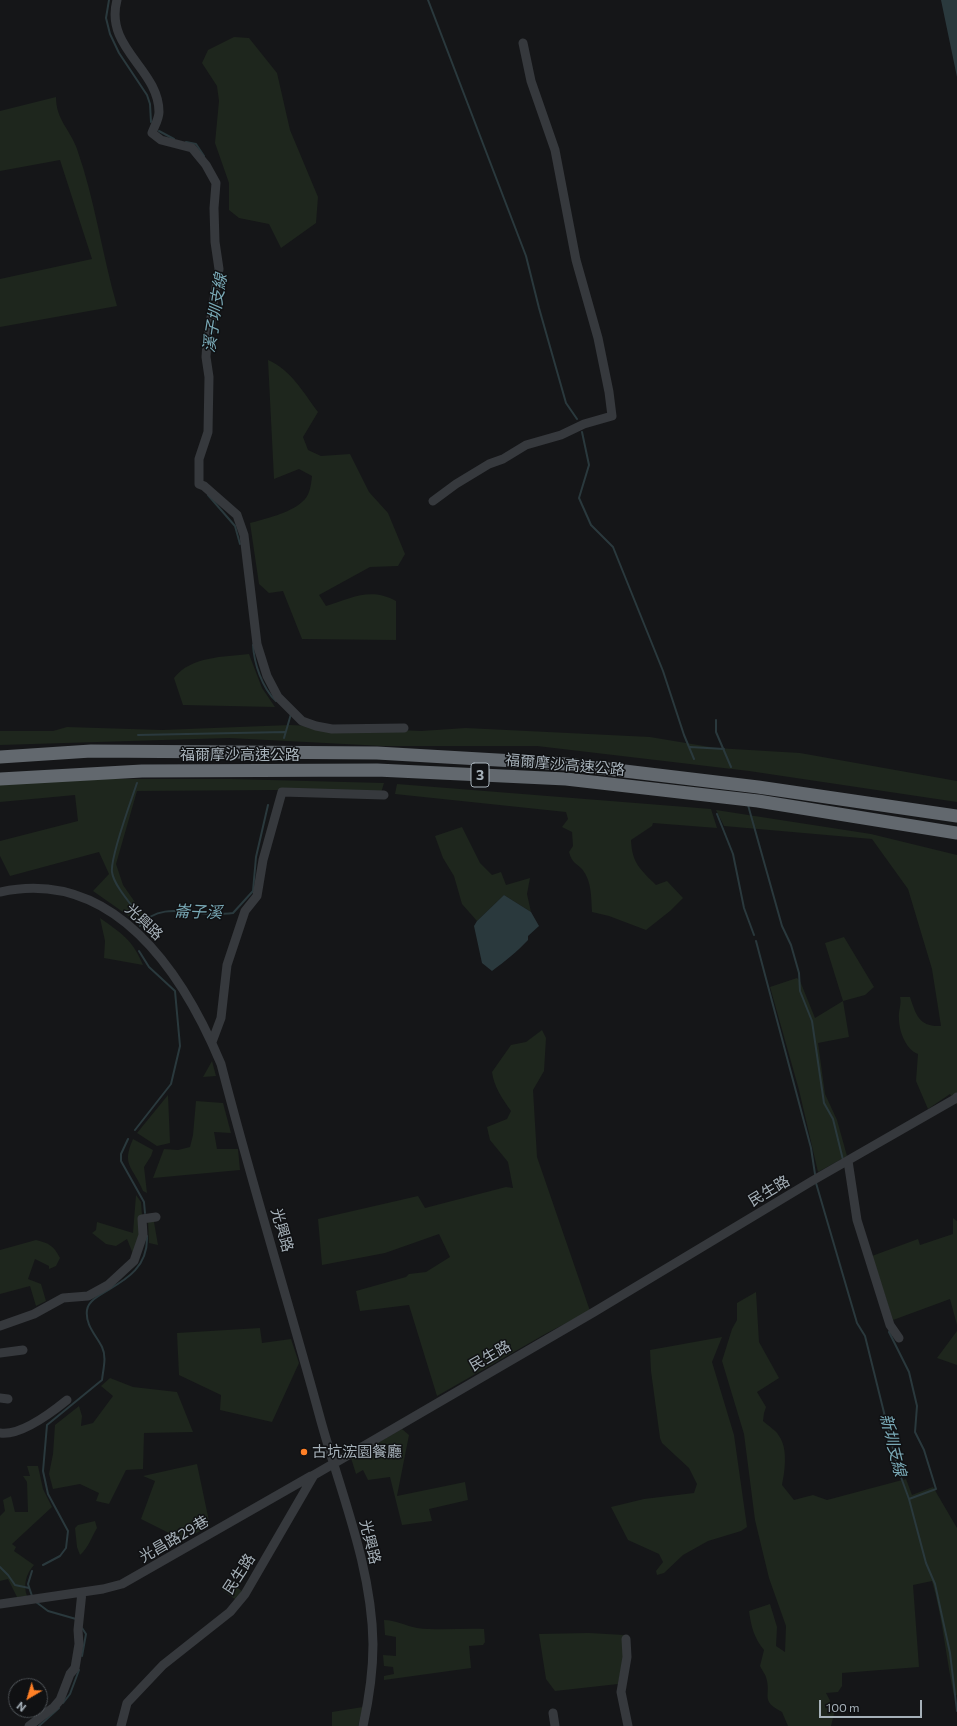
<!DOCTYPE html>
<html>
<head>
<meta charset="utf-8">
<style>
	body { margin:0 }
	#map { position:relative; width:957px; height:1726px; overflow:hidden; background:#151618; font-family:Commissioner,sans-serif }
	canvas { display:block }
	.north { position:absolute; left:8px; top:1678px; width:40px; height:40px; box-sizing:border-box; background:#101113; border:1px solid #4c5155; border-radius:50%; rotate:218deg; font-size:11px; font-weight:700; line-height:16px; text-align:center; color:#a6b1b9 }
	.north::after { content:''; display:block; margin:auto; width:14px; height:18px; background:#ff8026; clip-path:polygon(50% 0,100% 100%,50% 72%,0 100%) }
	.scale { position:absolute; left:819px; top:1700px; width:103px; height:18px; box-sizing:border-box; border:2px solid #a6b1b9; border-top:0; padding-left:5px; font-size:12px; line-height:14px; white-space:nowrap; color:#a6b1b9; -webkit-text-stroke:3px #101113; paint-order:stroke }
</style>
</head>
<body>
<div id="map">
<canvas width="957" height="1726"></canvas>
<div class="north">N</div>
<div class="scale">100 m</div>
</div>
<script>
const c = document.querySelector('canvas').getContext('2d');
c.lineJoin = 'round';
function paint(path, color) { c.fillStyle = color; c.fill(path, 'evenodd'); }
function stroke(path, color, width, dash) { c.strokeStyle = color; c.lineWidth = width; c.lineCap = dash ? 'butt' : 'round'; c.setLineDash(dash || []); c.stroke(path); }
function drawText(font, color, halo, rows, align = 'center') {
  c.font = font + ' Commissioner,"Noto Sans TC",sans-serif'; c.lineWidth = 3; c.setLineDash([]); c.textBaseline = 'middle'; c.strokeStyle = halo; c.fillStyle = color; for (const [text, x, y, turn = 0] of rows) {
    c.save(); c.translate(x, y); c.rotate((+turn || 0) * Math.PI / 180); c.textAlign = isNaN(turn) ? turn : align; if (halo) c.strokeText(text, 0, 0); c.fillText(text, 0, 0); c.restore();
  }
}
paint(new Path2D(`
	M 234,37 L 249,38 L 277,73 L 290,130 L 318,197 L 316,223 L 281,248 L 269,224 L 239,218 L 229,210 L 229,183 L 215,143 L 219,101 L 217,86 L 202,63 L 208,50 Z
	M 56,97 C 56,120 70,129 77,149 C 95,200 102,254 117,306 L 0,327 L 0,279 L 92,259 L 60,160 L 0,171 L 0,111 Z
	M 268,360 C 291,370 303,392 318,412 L 303,437 L 308,450 L 321,456 L 350,454 L 369,492 L 388,513 L 405,554 L 398,566 L 370,567 L 319,595 L 326,606 C 352,598 370,587 396,601 L 396,640 L 302,639 L 283,591 L 269,593 L 259,584 L 250,523 C 265,519 290,513 302,502 C 310,496 311,485 312,476 L 299,469 L 274,479 Z
	M 249,654 L 262,688 L 275,707 L 183,705 L 174,678 C 191,656 224,657 249,654 Z
	M 290,725 L 421,731 L 466,728 L 650,737 L 716,748 L 800,753 L 957,781 L 957,802 L 749,771 L 537,746 L 383,746 L 229,738 L 0,745 L 0,731 L 53,731 L 67,727 L 162,730 Z
	M 97,779 L 232,779 L 384,783 L 381,793 L 276,790 L 137,791 L 116,864 L 123,885 L 144,915 L 140,924 L 93,891 L 109,874 L 99,852 L 10,876 L 0,856 L 0,841 L 78,821 L 75,795 L 0,802 L 0,784 Z
	M 397,784 L 711,809 L 717,828 L 653,823 L 652,826 L 631,840 C 632,863 640,869 656,885 L 667,881 L 683,898 L 670,911 L 646,930 L 609,916 L 592,912 C 591,897 592,881 582,869 C 575,862 572,863 569,852 L 573,846 L 572,832 L 562,827 L 568,819 L 566,812 L 395,794 Z
	M 716,810 L 871,834 L 957,855 L 957,1105 L 950,1094 L 928,1109 L 916,1081 L 918,1054 C 906,1050 899,1031 899,1019 C 898,1011 902,1004 900,997 L 910,997 C 916,1015 919,1027 941,1026 L 932,969 L 908,889 L 872,839 L 724,826 Z
	M 462,827 L 480,863 L 492,875 L 501,872 L 506,885 L 530,878 L 527,894 L 531,912 L 504,895 L 477,921 L 462,904 L 454,876 L 443,858 L 435,836 Z
	M 100,918 C 121,933 133,940 143,965 L 104,958 L 105,941 Z
	M 844,937 L 874,987 L 865,995 L 843,1001 L 849,1037 L 818,1043 L 825,1094 L 837,1120 L 847,1156 L 818,1172 L 799,1090 L 770,987 L 797,978 L 800,981 L 815,1018 L 843,1001 L 825,943 Z
	M 542,1030 L 546,1038 L 544,1071 L 533,1090 L 537,1157 L 590,1311 L 547,1333 L 437,1396 L 409,1305 L 360,1311 L 356,1291 L 406,1277 L 409,1274 L 426,1272 L 450,1257 L 439,1234 L 385,1253 L 322,1265 L 318,1219 L 418,1196 L 425,1208 L 506,1187 L 513,1188 L 508,1162 L 490,1140 L 487,1127 L 507,1119 L 511,1111 C 502,1098 494,1087 492,1072 L 511,1045 L 526,1042 Z
	M 212,1061 L 216,1076 L 203,1077 Z
	M 168,1095 L 170,1143 L 157,1146 L 137,1133 Z
	M 196,1101 L 223,1103 L 231,1133 L 214,1132 L 217,1149 L 238,1149 L 240,1170 L 153,1178 L 164,1149 L 178,1150 L 190,1147 L 193,1135 Z
	M 133,1139 L 153,1150 L 151,1156 L 144,1167 L 147,1193 L 143,1191 C 133,1166 121,1166 133,1139 Z
	M 136,1195 L 141,1202 L 142,1215 L 139,1216 L 138,1224 L 141,1233 L 133,1254 L 127,1239 L 116,1246 L 106,1244 L 92,1233 L 96,1230 L 97,1222 L 133,1233 Z
	M 953,1218 L 957,1221 L 957,1325 L 950,1299 L 893,1320 L 872,1256 L 918,1239 L 920,1245 L 953,1234 Z
	M 148,1222 L 154,1222 L 158,1245 L 149,1243 Z
	M 36,1240 C 49,1243 54,1246 60,1258 L 56,1266 L 49,1269 L 49,1266 L 35,1259 L 28,1279 L 41,1284 L 46,1301 L 36,1306 L 30,1286 L 0,1294 L 0,1250 Z
	M 756,1292 L 759,1342 L 779,1378 L 757,1392 L 766,1407 L 764,1413 L 763,1421 C 768,1426 776,1430 779,1436 C 788,1448 785,1471 782,1485 L 794,1500 L 813,1495 L 827,1500 L 906,1479 L 912,1495 L 933,1487 L 957,1528 L 957,1695 L 954,1696 C 946,1658 943,1619 932,1581 L 913,1585 L 919,1667 L 842,1673 L 842,1686 L 838,1692 L 826,1693 L 835,1710 L 831,1726 L 788,1726 L 782,1712 C 759,1700 772,1696 766,1677 C 765,1674 762,1670 760,1666 L 764,1650 C 754,1638 751,1626 749,1611 L 770,1604 L 777,1627 L 776,1646 L 785,1652 L 786,1626 L 769,1578 L 755,1520 L 744,1434 L 722,1361 L 732,1329 L 737,1320 L 737,1303 Z
	M 260,1328 L 262,1343 L 291,1339 L 299,1363 L 272,1422 L 220,1410 L 221,1395 L 179,1375 L 177,1333 Z
	M 957,1331 L 957,1365 L 937,1358 Z
	M 722,1337 L 712,1362 L 734,1435 L 747,1527 L 741,1531 L 708,1541 L 683,1555 L 664,1573 L 657,1575 L 656,1571 L 663,1562 L 659,1554 L 628,1540 L 611,1507 L 644,1499 L 694,1493 L 697,1484 L 689,1468 L 662,1443 L 660,1438 L 651,1371 L 650,1350 Z
	M 110,1378 L 133,1387 L 177,1392 L 193,1432 L 144,1433 L 143,1469 L 126,1470 L 109,1504 L 96,1501 L 99,1493 L 80,1484 L 53,1489 L 49,1474 L 53,1454 L 55,1425 L 79,1406 L 82,1416 L 81,1426 L 93,1423 L 113,1396 L 101,1386 Z
	M 402,1429 L 409,1435 L 397,1496 L 465,1482 L 468,1500 L 429,1509 L 432,1521 L 402,1525 L 390,1477 L 368,1480 L 363,1470 L 356,1474 L 351,1458 Z
	M 197,1464 L 210,1526 L 181,1541 L 179,1538 L 141,1519 L 155,1481 L 143,1476 Z
	M 27,1466 L 38,1466 L 43,1489 L 52,1507 L 12,1544 L 16,1547 L 14,1551 L 34,1565 C 26,1574 23,1585 27,1596 L 17,1597 L 8,1579 L 0,1581 L 0,1516 L 5,1511 L 3,1500 L 11,1496 L 15,1512 L 28,1512 L 27,1482 L 23,1476 L 30,1476 Z
	M 95,1521 L 97,1528 C 91,1538 89,1547 80,1555 L 77,1547 L 75,1528 L 78,1525 Z
	M 226,1580 L 242,1591 L 236,1600 L 220,1588 Z
	M 384,1620 C 395,1620 406,1626 417,1628 C 439,1631 462,1628 484,1629 L 485,1642 L 483,1645 L 469,1646 L 471,1668 L 384,1680 L 384,1676 L 394,1674 L 393,1667 L 384,1666 L 383,1655 L 396,1656 L 396,1637 L 385,1635 Z
	M 589,1633 L 624,1635 L 623,1660 L 618,1684 L 555,1691 L 546,1679 L 539,1634 Z
	M 363,1707 L 358,1726 L 332,1726 L 332,1712 Z`), '#1e261d');
paint(new Path2D(`
	M 941,0 L 957,0 L 957,77 Z
	M 504,895 L 531,912 L 539,926 L 528,936 L 528,940 C 517,952 505,961 492,971 L 482,963 L 474,926 L 477,921 Z`), '#2a393d');
stroke(new Path2D(`
	M 109,0 L 106,18 L 110,34 L 119,53 L 147,95 L 150,104 L 151,122
	M 428,0 L 526,256 L 539,308 L 566,403 L 577,419
	M 159,131 L 174,139
	M 186,142 L 196,144 L 204,156
	M 213,333 L 217,308
	M 582,432 L 589,465 L 579,498 L 591,525 L 613,547 L 663,671 L 684,735 L 694,759
	M 208,495 L 235,526 L 240,544
	M 253,645 C 254,663 262,688 276,701
	M 716,720 L 716,732 L 731,767
	M 138,735 L 285,732
	M 284,738 L 291,714
	M 690,747 L 724,749
	M 137,783 C 131,801 110,857 112,872 C 114,887 135,908 143,921
	M 748,805 L 782,926 L 791,945 L 799,973 L 800,991 L 812,1021 L 824,1103 L 833,1119 L 843,1160
	M 717,814 L 733,854 L 744,908 L 754,935
	M 140,926 C 158,903 186,913 211,914 C 218,914 226,914 233,913 L 253,891 L 256,857 L 268,805
	M 756,941 L 811,1148 L 815,1174
	M 135,1130 L 171,1084 L 180,1046 L 175,991 L 149,967 L 139,951
	M 128,1139 L 121,1154 L 121,1161 L 144,1202 L 145,1213
	M 816,1183 L 857,1323 L 865,1336 L 898,1469 L 909,1499 L 926,1563 L 935,1584 L 950,1653 L 957,1711
	M 889,1332 L 909,1372 L 917,1406 L 915,1432 L 924,1450 L 936,1489 L 909,1499
	M 43,1565 L 60,1556 L 66,1548 L 68,1531 L 48,1494 L 43,1471 L 47,1425 L 102,1380 C 103,1370 107,1357 102,1347 C 96,1335 85,1325 87,1310 C 90,1288 149,1286 147,1236
	M 0,1567 L 8,1575 L 15,1585 L 29,1588
	M 32,1596 L 28,1584 L 32,1571
	M 36,1602 L 48,1611 L 76,1619
	M 82,1656 L 86,1634 L 82,1628
	M 63,1703 L 70,1694 L 79,1670
	M 39,1726 L 59,1708`), '#2a393d', 2);
stroke(new Path2D(`
	M 117,0 C 104,48 159,69 159,112 C 159,119 154,127 152,133 L 161,140 L 192,148 L 206,165 L 216,183 L 214,208 L 215,242 L 219,269 L 207,342 L 206,357 L 209,377 L 208,432 L 199,459 L 199,484 L 204,486 L 237,515 L 244,535 L 257,644 L 267,676 L 278,697 L 302,721 L 316,726 L 332,729 L 404,728
	M 433,501 L 456,484 L 489,464 L 503,459 L 526,445 L 561,435 L 584,424 L 612,416 L 609,392 L 598,338 L 576,260 L 555,150 L 531,81 L 523,43
	M 0,892 C 114,867 183,973 221,1064 C 251,1181 287,1297 319,1414 C 339,1489 372,1565 373,1644 C 373,1672 369,1699 363,1726
	M 212,1042 L 221,1018 L 227,965 L 245,911 L 257,896 L 263,860 L 282,792 L 384,795
	M 848,1161 L 857,1220 L 890,1325 L 899,1338
	M 0,1326 L 34,1314 L 63,1298 L 88,1296 L 108,1285 L 134,1261 L 143,1235 L 142,1219 L 156,1217
	M 0,1353 L 23,1350
	M 0,1398 L 8,1399
	M 0,1433 C 20,1436 51,1413 67,1400
	M 0,1604 L 103,1589 L 122,1584 L 311,1476
	M 626,1639 L 627,1657 L 621,1692 L 628,1726
	M 553,1713 L 555,1726
	M 29,1726 L 54,1707 L 60,1700 L 70,1674 L 75,1668 L 79,1644 L 78,1630 L 82,1592
	M 121,1726 L 127,1703 L 163,1665 L 230,1612 L 245,1594 L 314,1475 L 594,1312 L 812,1181 L 955,1099 L 957,1097`), '#36393d', 9);
stroke(new Path2D(`
	M 0,757 L 91,751 L 377,753 L 566,764 L 758,787 L 957,816
	M 0,779 L 142,771 L 377,770 L 566,779 L 758,801 L 957,833`), '#62686e', 13);
for (const [x, y, r, color] of [
	[304,1452,4,"#ff8026"]
]) { const dot = new Path2D(); dot.arc(x, y, r, 0, 2 * Math.PI); c.fillStyle = color; c.fill(dot); stroke(dot, '#101113', 1.5); }
for (const [x, y, w] of [
	[480,775,18]
]) { const box = new Path2D(); box.roundRect(x - w / 2, y - 12, w, 24, 3); c.fillStyle = '#101113'; c.fill(box); stroke(box, '#a6b1b9', 1); }
drawText('bold 14px', '#a6b1b9', null, [
	["3",480,775]
]);
drawText('15px', '#a6b1b9', '#101113', [
	["福爾摩沙高速公路",240,755],
	["福爾摩沙高速公路",565,765,5],
	["光興路",144,922,43],
	["民生路",769,1191,-31],
	["光興路",282,1230,74],
	["民生路",490,1356,-30],
	["光昌路29巷",174,1539,-30],
	["光興路",370,1542,76],
	["民生路",239,1574,-57]
]);
drawText('15px', '#a6b1b9', '#101113', [
	["古坑浤園餐廳",312,1452]
], 'left');
drawText('italic 16px', '#7aaab7', '#101113', [
	["溪子圳支線",215,313,-81],
	["崙子溪",198,912,2],
	["新圳支線",893,1445,76]
]);
</script>
</body>
</html>
